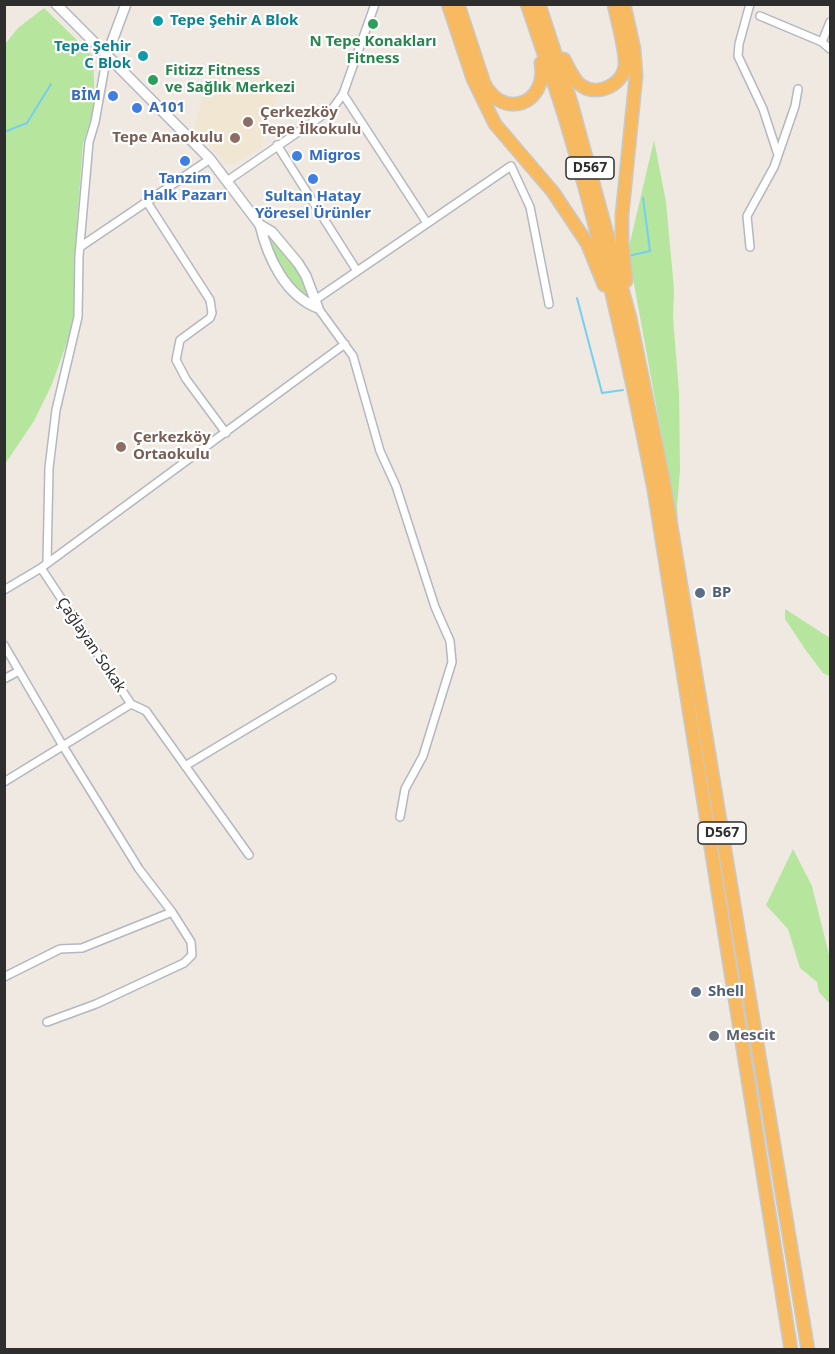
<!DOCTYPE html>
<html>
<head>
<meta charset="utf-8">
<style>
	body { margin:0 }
	#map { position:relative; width:835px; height:1354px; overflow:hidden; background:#efe9e1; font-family:"Noto Sans",sans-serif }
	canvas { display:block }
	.frame { position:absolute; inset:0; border:6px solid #2e2e2e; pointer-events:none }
</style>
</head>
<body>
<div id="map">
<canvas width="835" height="1354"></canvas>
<div class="frame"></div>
</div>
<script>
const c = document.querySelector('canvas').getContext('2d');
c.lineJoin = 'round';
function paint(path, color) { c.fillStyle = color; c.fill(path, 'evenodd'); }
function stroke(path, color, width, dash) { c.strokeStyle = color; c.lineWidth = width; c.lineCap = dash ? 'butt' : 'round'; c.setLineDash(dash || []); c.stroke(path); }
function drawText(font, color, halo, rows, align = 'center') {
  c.font = font + ' "Noto Sans",sans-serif'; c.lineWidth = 4.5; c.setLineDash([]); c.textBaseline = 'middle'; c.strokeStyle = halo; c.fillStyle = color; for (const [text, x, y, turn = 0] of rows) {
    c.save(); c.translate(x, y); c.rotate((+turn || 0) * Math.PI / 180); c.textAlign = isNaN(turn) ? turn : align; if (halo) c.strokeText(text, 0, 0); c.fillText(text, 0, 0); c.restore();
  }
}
paint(new Path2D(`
	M 216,59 L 281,82 L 261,147 L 234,164 L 226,164 L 193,128 Z`), '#f0e6d1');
paint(new Path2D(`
	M 44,8 L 93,56 L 95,105 L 83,144 L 75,247 L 76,317 L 52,384 L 34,421 L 5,464 L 5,44 L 18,28 Z
	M 654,140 L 666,202 L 674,289 L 673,318 L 679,392 L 680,470 L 677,507 L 678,526 L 628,251 Z
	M 264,230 L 300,268 L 314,304 L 283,276 Z
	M 785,609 L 830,638 L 830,676 L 823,673 L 805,649 L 785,619 Z
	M 793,849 L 812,886 L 830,959 L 830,1004 L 819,992 L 817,982 L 800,968 L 788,929 L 766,905 Z`), '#b6e59e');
stroke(new Path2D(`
	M 4,132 L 27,123 L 51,84
	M 628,256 L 650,251 L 643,198
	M 577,298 L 602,393 L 623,390`), '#75cff0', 2);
const minor = new Path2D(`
	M 750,4 L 739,44 L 738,56 L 763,109 L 777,152
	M 760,16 L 822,42 L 830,49
	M 822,42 L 830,22
	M 343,94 L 427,223
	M 277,145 L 357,271
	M 227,181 L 333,108 L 343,94 L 375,4
	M 147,202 L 210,300 L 212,313 L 210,318 L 180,340 L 176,360 L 186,379 L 226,433
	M 80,247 L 210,159
	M 750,247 L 747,216 L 774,167 L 795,106 L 798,89
	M 315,300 L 511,166 L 530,207 L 549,304
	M 318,308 L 353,356 L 380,451 L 396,486 L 435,607 L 450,641 L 452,662 L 423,756 L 405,789 L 400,817
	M 47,563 L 49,468 L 56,410 L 78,317 L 79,256 L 89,142 L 95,122 L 107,55
	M 4,590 L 41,568 L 345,344
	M 4,645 L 63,746 L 139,869 L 172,912 L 191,942 L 192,955 L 184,963 L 96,1004 L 47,1022
	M 4,679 L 19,671
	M 131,704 L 146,711 L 249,855
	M 185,766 L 332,678
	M 4,782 L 131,704 L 41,568
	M 4,977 L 60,949 L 82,948 L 172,912`);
const tertiary = new Path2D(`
	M 56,4 L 210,159 L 260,225 L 272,232 L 298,263 L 306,276 L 318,308
	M 107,55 L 126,4
	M 260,225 C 268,258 285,295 318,308`);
const trunk = new Path2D(`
	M 448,4 L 473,79 L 495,124 L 553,192 L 587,243 L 604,285
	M 458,4 L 484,83 C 503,121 548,104 541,63
	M 527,4 C 540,43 554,82 566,121 C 602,242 630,366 654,490 L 791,1350
	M 539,4 L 571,102 L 630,318 L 664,483 L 808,1350
	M 624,4 L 634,49 L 636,76 L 622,215 L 622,243 L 626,281
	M 564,59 C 568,67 574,81 582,86 C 598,97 624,84 625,65 C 626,50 617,20 614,4`);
stroke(minor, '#b4b7c1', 10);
stroke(tertiary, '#b4b7c1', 12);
stroke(trunk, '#c9c9c9', 15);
stroke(minor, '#fff', 7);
stroke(tertiary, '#fff', 9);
stroke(trunk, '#f8ba60', 12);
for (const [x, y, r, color] of [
	[158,21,6,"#0f9aa8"],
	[373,24,6,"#2e9e5b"],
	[143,56,6,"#0f9aa8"],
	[153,80,6,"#2e9e5b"],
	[113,96,6,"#3f7fe0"],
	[137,108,6,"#3f7fe0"],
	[248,122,6,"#8d6e63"],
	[235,138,6,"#8d6e63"],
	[297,156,6,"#3f7fe0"],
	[185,161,6,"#3f7fe0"],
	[313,179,6,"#3f7fe0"],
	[121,447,6,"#8d6e63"],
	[700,593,6,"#5c6f8a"],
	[696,992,6,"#5c6f8a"],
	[714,1036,6,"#6b7280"]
]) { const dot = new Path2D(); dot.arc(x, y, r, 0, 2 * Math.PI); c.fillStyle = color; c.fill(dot); stroke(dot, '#fff', 2); }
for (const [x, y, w] of [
	[590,168,48],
	[722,833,48]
]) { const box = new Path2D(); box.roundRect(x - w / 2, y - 11, w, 22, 4.5); c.fillStyle = '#fff'; c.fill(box); stroke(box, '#2e2e2e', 1.5); }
drawText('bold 14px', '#2e2e2e', null, [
	["D567",590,168],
	["D567",722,833]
]);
drawText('bold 15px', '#0d838f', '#fff', [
	["Tepe Şehir A Blok",170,21],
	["Tepe Şehir",131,47,"right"],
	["C Blok",131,64,"right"]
], 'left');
drawText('bold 15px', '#27864d', '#fff', [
	["N Tepe Konakları",373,42],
	["Fitness",373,59],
	["Fitizz Fitness",165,71,"left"],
	["ve Sağlık Merkezi",165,88,"left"]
]);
drawText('bold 15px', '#366cbe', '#fff', [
	["BİM",101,96,"right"],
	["A101",149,108],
	["Migros",309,156],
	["Tanzim",185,179,"center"],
	["Halk Pazarı",185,196,"center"],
	["Sultan Hatay",313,197,"center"],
	["Yöresel Ürünler",313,214,"center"]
], 'left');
drawText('bold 15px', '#785e54', '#fff', [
	["Çerkezköy",260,113],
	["Tepe İlkokulu",260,130],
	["Tepe Anaokulu",223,138,"right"],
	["Çerkezköy",133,438],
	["Ortaokulu",133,455]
], 'left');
drawText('bold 15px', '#4e5e75', '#fff', [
	["BP",712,593],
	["Shell",708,992]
], 'left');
drawText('15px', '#2e2e2e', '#fff', [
	["Çağlayan Sokak",91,645,56]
]);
drawText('bold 15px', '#5b616d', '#fff', [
	["Mescit",726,1036]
], 'left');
</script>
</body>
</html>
